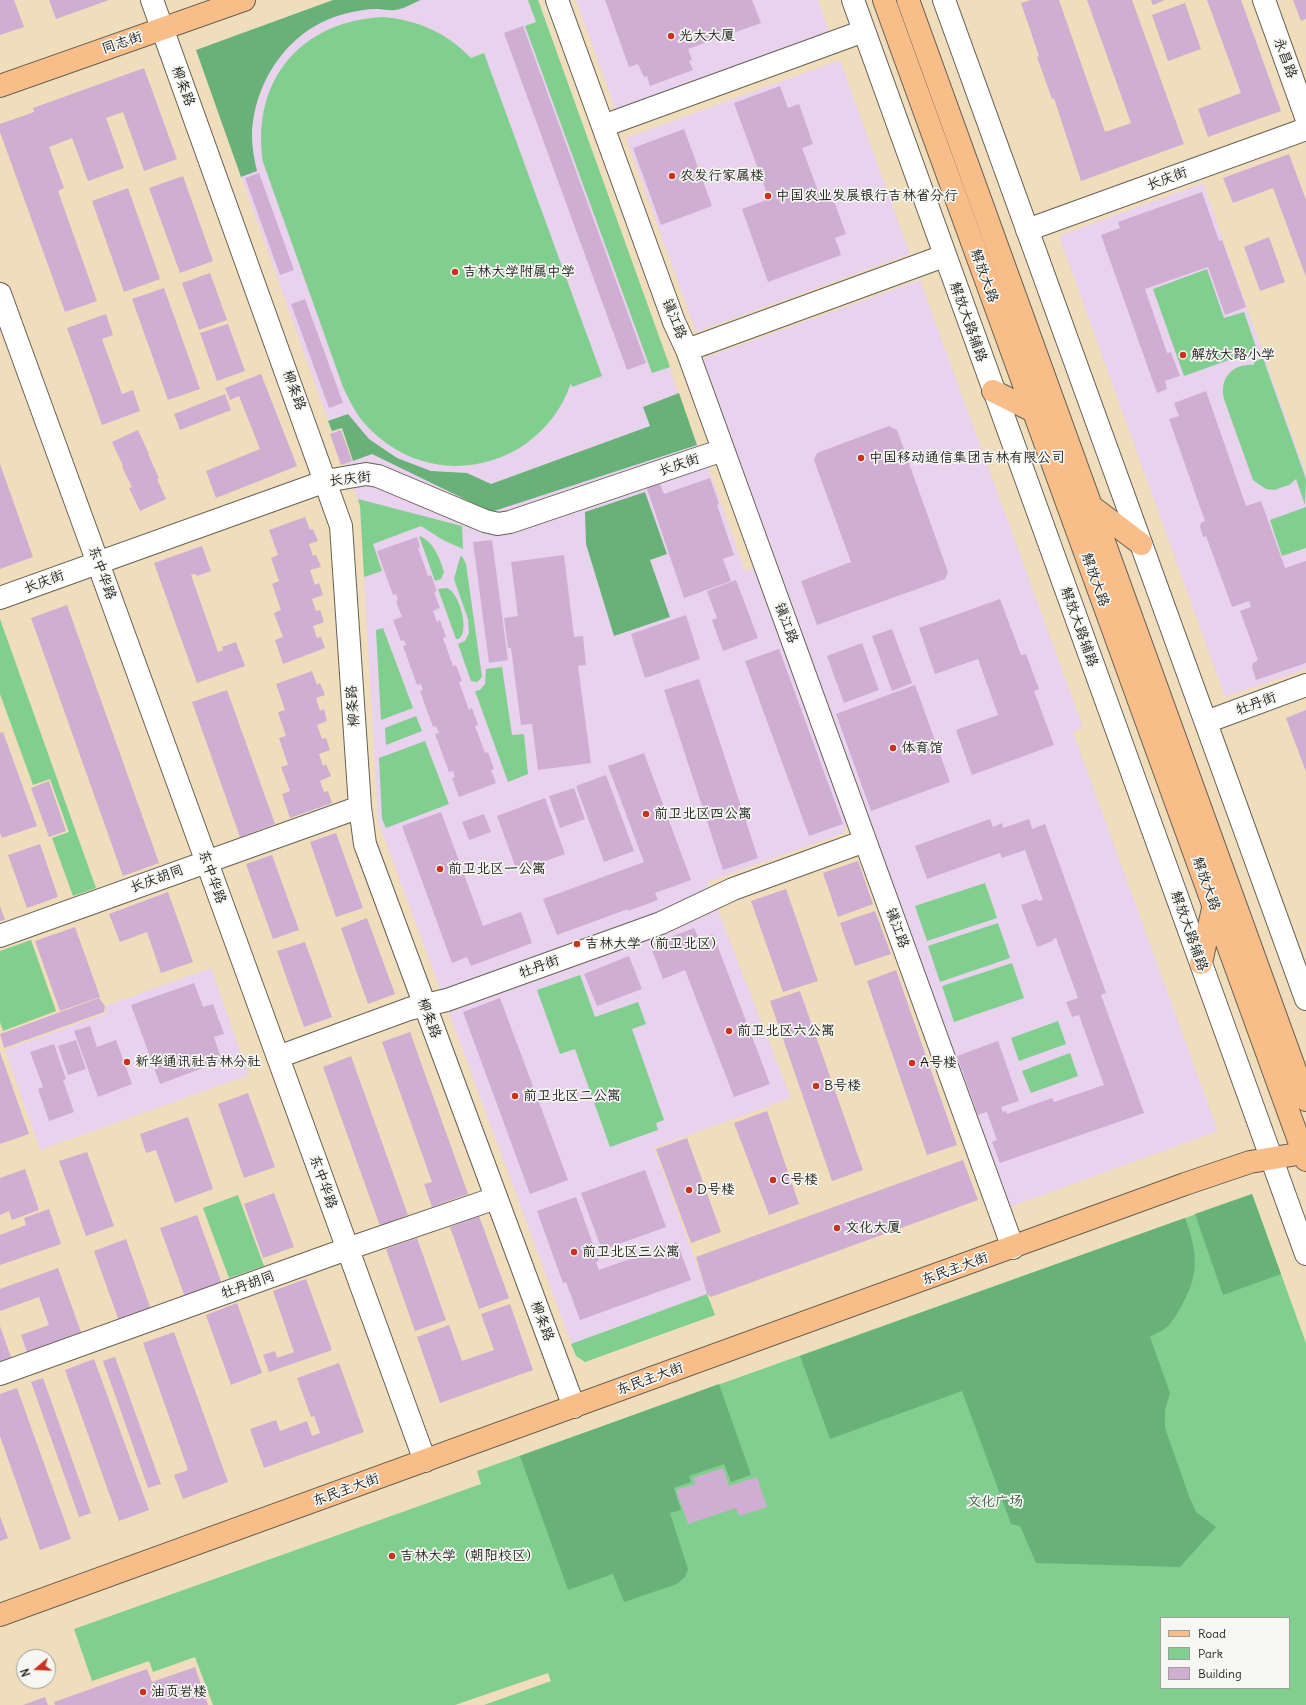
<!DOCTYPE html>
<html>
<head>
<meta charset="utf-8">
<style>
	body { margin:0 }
	#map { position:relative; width:1306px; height:1705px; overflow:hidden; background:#efddbb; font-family:Delius,sans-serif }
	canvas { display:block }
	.legend { position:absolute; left:1160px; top:1617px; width:130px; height:72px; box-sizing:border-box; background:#f6f6f2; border:1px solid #9f9f9c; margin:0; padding:5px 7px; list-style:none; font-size:12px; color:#1c1c1c }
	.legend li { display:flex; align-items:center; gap:8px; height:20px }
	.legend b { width:20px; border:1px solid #9f9f9c }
	.north { position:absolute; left:16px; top:1649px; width:40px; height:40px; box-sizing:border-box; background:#f6f6f2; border:1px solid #9f9f9c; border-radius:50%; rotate:251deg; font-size:11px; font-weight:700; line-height:16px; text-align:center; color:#1c1c1c }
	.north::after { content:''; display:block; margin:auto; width:14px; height:18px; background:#c8321e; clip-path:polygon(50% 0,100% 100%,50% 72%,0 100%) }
</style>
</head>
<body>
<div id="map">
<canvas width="1306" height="1705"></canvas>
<ul class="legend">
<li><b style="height:5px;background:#f8bd89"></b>Road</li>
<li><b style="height:11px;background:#81cf8e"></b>Park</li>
<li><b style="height:11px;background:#d0aed3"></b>Building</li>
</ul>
<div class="north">N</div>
</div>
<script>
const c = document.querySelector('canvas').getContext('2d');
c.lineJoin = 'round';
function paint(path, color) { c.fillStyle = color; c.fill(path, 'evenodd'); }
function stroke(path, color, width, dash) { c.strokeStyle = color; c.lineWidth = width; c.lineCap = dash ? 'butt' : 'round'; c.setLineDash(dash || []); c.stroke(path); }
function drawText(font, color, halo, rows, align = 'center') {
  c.font = font + ' Delius,"LXGW WenKai TC",sans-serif'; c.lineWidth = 3.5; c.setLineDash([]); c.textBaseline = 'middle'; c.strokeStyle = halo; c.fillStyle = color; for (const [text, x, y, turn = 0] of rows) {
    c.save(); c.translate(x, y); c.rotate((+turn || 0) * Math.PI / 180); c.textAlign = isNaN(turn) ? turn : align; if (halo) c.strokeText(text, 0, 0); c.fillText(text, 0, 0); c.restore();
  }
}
paint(new Path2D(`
	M 333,0 L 538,0 L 697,445 L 707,464 L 745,571 L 755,568 L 848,818 L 844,833 L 707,882 L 791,1098 L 654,1148 L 715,1315 L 585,1362 L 576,1356 L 378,821 L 360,506 L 345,464 L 353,461 L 342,428 L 332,431 L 196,50 Z
	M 576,0 L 818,0 L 832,38 L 618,116 Z
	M 840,60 L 910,254 L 696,332 L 626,138 Z
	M 1203,183 L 1306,474 L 1306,669 L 1225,697 L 1059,236 Z
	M 920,280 L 1083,727 L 1073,732 L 1218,1131 L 1010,1207 L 702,359 Z
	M 211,968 L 249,1075 L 40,1150 L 5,1050 L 107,1013 L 105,1006 Z`), '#e9d2ee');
paint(new Path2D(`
	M 528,0 L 538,0 L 670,367 L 652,373 L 525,26 L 536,22 Z
	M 383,17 C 418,20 447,33 471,58 L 484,53 L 602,376 L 572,387 L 571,383 C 542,467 438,494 373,432 C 359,420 351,404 343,387 L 263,162 C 251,80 301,21 383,17 Z
	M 1207,269 L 1224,318 L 1244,312 L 1257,350 L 1184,376 L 1153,289 Z
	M 1263,358 L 1306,479 L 1305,505 L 1296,479 L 1289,485 L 1274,490 L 1266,489 L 1253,480 L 1224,399 C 1219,378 1233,363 1254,365 L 1254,362 Z
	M 358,499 L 462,526 L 463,549 L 443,540 L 421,526 L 373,544 L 382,571 L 364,577 L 360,506 Z
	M 1306,507 L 1306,548 L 1282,556 L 1270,520 Z
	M 419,536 C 432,539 441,560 444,572 L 441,579 L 435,581 Z
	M 462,556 L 466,564 L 482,677 L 477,682 L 471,681 L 458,644 L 465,641 L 469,633 L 468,619 L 454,579 L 460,557 Z
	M 447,588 C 459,592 471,633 458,639 L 456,639 L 438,589 Z
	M 0,619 L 96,888 L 73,896 L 52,838 L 69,832 L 50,779 L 33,785 L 0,694 Z
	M 383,628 L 413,708 L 381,720 L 376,630 Z
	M 502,667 L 512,735 L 524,734 L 528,774 L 508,782 L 475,691 L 480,690 L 485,684 L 486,669 Z
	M 416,716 L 422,731 L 386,745 L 385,728 Z
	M 425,741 L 449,804 L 386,828 L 382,819 L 379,758 Z
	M 985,883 L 997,918 L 927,941 L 915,906 Z
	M 998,923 L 1010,958 L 940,982 L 928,946 Z
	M 31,940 L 56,1011 L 3,1031 L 0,1022 L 0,951 Z
	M 1012,963 L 1024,998 L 954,1022 L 942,986 Z
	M 580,975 L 595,1017 L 638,1002 L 646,1024 L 632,1029 L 664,1120 L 656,1123 L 658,1130 L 610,1147 L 575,1049 L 560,1054 L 537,990 Z
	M 1058,1021 L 1066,1044 L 1019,1061 L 1011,1038 Z
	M 1070,1053 L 1078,1076 L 1031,1093 L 1022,1071 Z
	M 1252,1194 L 1306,1343 L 1306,1705 L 484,1705 L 551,1681 L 548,1673 L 455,1705 L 213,1705 L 195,1657 L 153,1672 L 149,1661 L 92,1681 L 74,1629 L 481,1484 L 477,1471 ZM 1161,1618 L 1289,1618 L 1289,1688 L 1161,1688 Z
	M 238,1195 L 264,1266 L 229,1278 L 203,1208 Z
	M 707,1294 L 715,1315 L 585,1362 L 576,1356 L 571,1344 Z`), '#81cf8e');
paint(new Path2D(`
	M 333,0 L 421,0 C 413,3 404,9 395,10 C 390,11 383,9 377,9 C 366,9 355,11 344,14 C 290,28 254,80 252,135 C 252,147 254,159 257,171 L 241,177 L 196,50 Z
	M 679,393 L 697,445 L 491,512 L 372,454 L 353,461 L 342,428 L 332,431 L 328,421 L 348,414 L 369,439 L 397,458 L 431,471 L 467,473 L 491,484 L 650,426 L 643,407 Z
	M 645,492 L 667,554 L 650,560 L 670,617 L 614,636 L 586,544 L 585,512 Z
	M 1252,1194 L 1281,1274 L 1223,1295 L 1195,1214 Z
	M 1185,1218 C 1197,1250 1200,1272 1183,1303 C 1179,1311 1174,1319 1168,1326 C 1163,1331 1155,1334 1150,1337 L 1170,1393 L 1165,1410 L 1165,1428 L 1189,1496 L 1196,1512 L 1216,1527 L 1180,1567 L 1036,1563 L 1020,1526 L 1011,1524 L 962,1391 L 830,1439 L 800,1356 Z
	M 719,1384 L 751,1475 L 731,1482 L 724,1464 L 689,1476 L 691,1482 L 674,1488 L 681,1510 L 670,1513 L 688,1569 L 685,1577 L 677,1584 L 624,1602 L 613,1574 L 568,1590 L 520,1456 Z`), '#68b279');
paint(new Path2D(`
	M 0,0 L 14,0 L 24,27 L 0,35 Z
	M 49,0 L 109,0 L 56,19 Z
	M 605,0 L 752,0 L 761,23 L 688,49 L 692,60 L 689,61 L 693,70 L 650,86 L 647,76 L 644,77 L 638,64 L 629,67 Z
	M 1031,0 L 1059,0 L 1105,132 L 1131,123 L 1087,0 L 1132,0 L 1184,144 L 1081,181 L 1054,98 L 1052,99 L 1037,57 L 1039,56 L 1021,3 Z
	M 1151,0 L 1165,0 L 1153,5 Z
	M 1207,0 L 1241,0 L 1281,111 L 1208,137 L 1198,109 L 1241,93 Z
	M 1293,0 L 1306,0 L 1306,19 L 1301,21 Z
	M 1185,3 L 1201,49 L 1168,61 L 1152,15 Z
	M 523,26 L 646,363 L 627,370 L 504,33 Z
	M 144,68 L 177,159 L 144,171 L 123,112 L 106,118 L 124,168 L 88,181 L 72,138 L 49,147 L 64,188 L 58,191 L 97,301 L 65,312 L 0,132 L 0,124 L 34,112 L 33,108 Z
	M 780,86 L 788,108 L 799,104 L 813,144 L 802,148 L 821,199 L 832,196 L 846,234 L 835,238 L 841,255 L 768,282 L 742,209 L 769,199 L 734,103 Z
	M 684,129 L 712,206 L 661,225 L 633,148 Z
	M 1289,154 L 1306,200 L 1306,277 L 1273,188 L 1233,203 L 1223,178 Z
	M 259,173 L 294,270 L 280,275 L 245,178 Z
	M 183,176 L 213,261 L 180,273 L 149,188 Z
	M 128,188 L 160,279 L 124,292 L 92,201 Z
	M 1202,192 L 1219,241 L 1222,240 L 1246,307 L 1225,315 L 1208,267 L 1145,289 L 1167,353 L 1171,352 L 1180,376 L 1165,381 L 1167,389 L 1157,393 L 1101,235 L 1120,228 L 1118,222 Z
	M 1269,237 L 1285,282 L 1260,291 L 1244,247 Z
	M 210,273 L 227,320 L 199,330 L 182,283 Z
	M 164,288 L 200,389 L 168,400 L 132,299 Z
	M 305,299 L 343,403 L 329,408 L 291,304 Z
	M 106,314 L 113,335 L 102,339 L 122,394 L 133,390 L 140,411 L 102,425 L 67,328 Z
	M 228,324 L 245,371 L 217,381 L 200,333 Z
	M 261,374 L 297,466 L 216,498 L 206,471 L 260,449 L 239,396 L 230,400 L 225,388 Z
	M 1206,391 L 1246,506 L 1261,501 L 1285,568 L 1306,561 L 1306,663 L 1256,680 L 1252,667 L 1253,663 L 1258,660 L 1240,611 L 1251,607 L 1249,601 L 1232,607 L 1206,536 L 1203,537 L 1200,527 L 1201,523 L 1205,521 L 1169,419 L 1179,416 L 1174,403 Z
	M 225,394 L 231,410 L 180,430 L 174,414 Z
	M 889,426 L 897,430 L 948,572 L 945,579 L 817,625 L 801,581 L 851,562 L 814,460 L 817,453 Z
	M 138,430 L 149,454 L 148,454 L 159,478 L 157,479 L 166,499 L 140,511 L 129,488 L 132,487 L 122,467 L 123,466 L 112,442 Z
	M 341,430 L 352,461 L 341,465 L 330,434 Z
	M 0,464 L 33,557 L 0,569 Z
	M 710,478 L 719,504 L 717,505 L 734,555 L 723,559 L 731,581 L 684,598 L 646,486 L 659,482 L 664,494 Z
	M 305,517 L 310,530 L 313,529 L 318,541 L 309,544 L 313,556 L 316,555 L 321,567 L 310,570 L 315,585 L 319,583 L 323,595 L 312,599 L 316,611 L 320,610 L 324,622 L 313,626 L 317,638 L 321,637 L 325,648 L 283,664 L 275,640 L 283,637 L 274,613 L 281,610 L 272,584 L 279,581 L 271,558 L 278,555 L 269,530 Z
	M 417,537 L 420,547 L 418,548 L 428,576 L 431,575 L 437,591 L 434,592 L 440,608 L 433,611 L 437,622 L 440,620 L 446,637 L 443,638 L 453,666 L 456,665 L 462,681 L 459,682 L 469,710 L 472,708 L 478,725 L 475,726 L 485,753 L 488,752 L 494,769 L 491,770 L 496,783 L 459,797 L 452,778 L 455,777 L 453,771 L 449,772 L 435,734 L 439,733 L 436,726 L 433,727 L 420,691 L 423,690 L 421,684 L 417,685 L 403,646 L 406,645 L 404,640 L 401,641 L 393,620 L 402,617 L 396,601 L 398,600 L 396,594 L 393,595 L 377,551 Z
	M 492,540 L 508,660 L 489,663 L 473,542 Z
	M 202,546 L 211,571 L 197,576 L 196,574 L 191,575 L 218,652 L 223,650 L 222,647 L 236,642 L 245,666 L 197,683 L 154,563 Z
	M 564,555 L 574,637 L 583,636 L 586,665 L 578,666 L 591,763 L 538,770 L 532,724 L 521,725 L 511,648 L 508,648 L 504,618 L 518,616 L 511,562 Z
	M 736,580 L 758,638 L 723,651 L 712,620 L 717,618 L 707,591 Z
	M 1000,599 L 1021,655 L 1026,654 L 1039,689 L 1034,691 L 1054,745 L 972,775 L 956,730 L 998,715 L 978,659 L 935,674 L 919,628 Z
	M 67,605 L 159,863 L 123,876 L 31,618 Z
	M 686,615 L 700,659 L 645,678 L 631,634 Z
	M 892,629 L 912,683 L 892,691 L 872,636 Z
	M 862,643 L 879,690 L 844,703 L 827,656 Z
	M 779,649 L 843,824 L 809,836 L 745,661 Z
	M 312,671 L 317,685 L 320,683 L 325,695 L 316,698 L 320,711 L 324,709 L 327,721 L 317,725 L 322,739 L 326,738 L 330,750 L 319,754 L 323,766 L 326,764 L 331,776 L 320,781 L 324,792 L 328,791 L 332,803 L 290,818 L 282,794 L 290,791 L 281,767 L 288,765 L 279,738 L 286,736 L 278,712 L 285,710 L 276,684 Z
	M 699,679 L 758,858 L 723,870 L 664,690 Z
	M 915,685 L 950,782 L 871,811 L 836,714 Z
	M 227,690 L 275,824 L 240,837 L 192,702 Z
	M 1306,710 L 1306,772 L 1286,718 Z
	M 3,732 L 37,826 L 2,838 L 0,833 L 0,733 Z
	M 644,753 L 691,880 L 655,893 L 658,900 L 628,911 L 628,909 L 557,935 L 543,899 L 644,862 L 608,766 Z
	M 606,775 L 634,851 L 604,862 L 576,786 Z
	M 49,781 L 66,831 L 49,837 L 31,788 Z
	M 574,788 L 585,819 L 560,828 L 549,796 Z
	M 545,798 L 565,854 L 517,871 L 497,816 Z
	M 441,812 L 483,926 L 521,912 L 532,943 L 471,966 L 467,957 L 452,963 L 402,826 Z
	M 484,814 L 491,832 L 469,840 L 462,822 Z
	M 990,819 L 993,827 L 1002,823 L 1003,828 L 1029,819 L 1032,829 L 1045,824 L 1106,993 L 1101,995 L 1144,1113 L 1000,1163 L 992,1142 L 997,1140 L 987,1112 L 978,1115 L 957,1056 L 998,1041 L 1019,1101 L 1001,1107 L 1003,1112 L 1006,1111 L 1007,1114 L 1052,1098 L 1054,1102 L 1104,1085 L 1079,1015 L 1072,1017 L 1066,1002 L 1078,998 L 1056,938 L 1053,939 L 1053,941 L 1037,947 L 1021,905 L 1038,899 L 1038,901 L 1043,900 L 1025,850 L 1002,858 L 1000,853 L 927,879 L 915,846 Z
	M 336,833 L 363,908 L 336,917 L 310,842 Z
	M 40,844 L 58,897 L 27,908 L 8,855 Z
	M 272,855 L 299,930 L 273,939 L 246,864 Z
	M 858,861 L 873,904 L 838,917 L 823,873 Z
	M 786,889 L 818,981 L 783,992 L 751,901 Z
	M 168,892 L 193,962 L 161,973 L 147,932 L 120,942 L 109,914 Z
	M 0,906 L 5,920 L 0,921 Z
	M 875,911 L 891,954 L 855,966 L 840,923 Z
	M 367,918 L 395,994 L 368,1004 L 341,928 Z
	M 75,927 L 100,997 L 60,1011 L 35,941 Z
	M 694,928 L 699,939 L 713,934 L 770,1084 L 734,1097 L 685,970 L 663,979 L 650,945 Z
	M 305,942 L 332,1017 L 304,1027 L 277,951 Z
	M 629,956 L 642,989 L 597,1006 L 584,974 Z
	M 896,970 L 957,1145 L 927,1155 L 867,981 Z
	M 194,983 L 203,1007 L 213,1004 L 224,1034 L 214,1037 L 222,1061 L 160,1084 L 131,1005 Z
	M 800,991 L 863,1170 L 832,1181 L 770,1001 Z
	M 99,998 L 105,1006 L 104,1012 L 4,1048 L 0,1034 Z
	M 500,998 L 568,1180 L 530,1194 L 463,1012 Z
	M 90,1026 L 97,1047 L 116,1040 L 132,1084 L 98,1097 L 74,1031 Z
	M 410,1032 L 468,1194 L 432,1207 L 424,1184 L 432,1182 L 382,1042 Z
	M 76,1040 L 86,1069 L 68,1075 L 58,1046 Z
	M 54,1044 L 66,1079 L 63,1080 L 74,1112 L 49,1121 L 38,1089 L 43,1087 L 30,1052 Z
	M 0,1052 L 29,1134 L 0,1144 Z
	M 351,1056 L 408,1215 L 380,1226 L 323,1067 Z
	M 248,1093 L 275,1167 L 244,1178 L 218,1104 Z
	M 767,1111 L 799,1204 L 769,1215 L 734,1123 Z
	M 188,1117 L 213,1189 L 175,1203 L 156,1150 L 146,1153 L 140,1134 Z
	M 687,1138 L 721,1232 L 691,1243 L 656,1149 Z
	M 87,1152 L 114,1226 L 86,1236 L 59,1161 Z
	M 963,1160 L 978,1200 L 711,1297 L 707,1294 L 696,1257 Z
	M 25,1169 L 39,1210 L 12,1220 L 9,1211 L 0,1215 L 0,1178 Z
	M 645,1170 L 666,1227 L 602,1250 L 581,1193 Z
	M 274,1193 L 294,1247 L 263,1258 L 244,1204 Z
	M 576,1197 L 599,1261 L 596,1262 L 599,1270 L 677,1242 L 691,1280 L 580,1320 L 566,1282 L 563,1283 L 537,1211 Z
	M 49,1209 L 61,1244 L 0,1265 L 0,1235 L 26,1225 L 24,1218 Z
	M 197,1215 L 222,1284 L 185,1297 L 160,1228 Z
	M 479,1216 L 509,1298 L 479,1309 L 450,1227 Z
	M 417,1238 L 446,1320 L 415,1331 L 386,1249 Z
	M 126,1239 L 151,1310 L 119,1321 L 94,1251 Z
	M 58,1268 L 82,1335 L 28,1355 L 21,1335 L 49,1325 L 39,1297 L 0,1311 L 0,1289 Z
	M 306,1279 L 332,1350 L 269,1372 L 263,1355 L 275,1351 L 277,1358 L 294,1352 L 273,1291 Z
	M 237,1303 L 262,1373 L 231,1385 L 206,1315 Z
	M 510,1304 L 533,1370 L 440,1403 L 417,1337 L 449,1325 L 462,1361 L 494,1350 L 481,1314 Z
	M 0,1326 L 12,1360 L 0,1364 Z
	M 174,1332 L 228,1482 L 183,1499 L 174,1475 L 188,1470 L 143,1343 Z
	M 115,1357 L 161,1484 L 148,1488 L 103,1361 Z
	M 94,1359 L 149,1510 L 119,1521 L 65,1370 Z
	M 339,1363 L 364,1432 L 264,1468 L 250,1429 L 276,1420 L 280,1431 L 307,1421 L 312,1436 L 320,1433 L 314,1416 L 311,1417 L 297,1378 Z
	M 43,1378 L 91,1513 L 79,1517 L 31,1382 Z
	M 17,1388 L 71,1539 L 40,1550 L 0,1436 L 0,1394 Z
	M 723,1468 L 729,1486 L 757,1477 L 767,1507 L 739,1516 L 736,1508 L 688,1524 L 676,1490 L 695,1484 L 693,1478 Z
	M 0,1516 L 8,1538 L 0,1541 Z
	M 195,1667 L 208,1705 L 55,1705 L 54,1702 L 147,1669 L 152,1682 Z
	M 45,1697 L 48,1705 L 23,1705 Z`), '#d0aed3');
const minor = new Path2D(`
	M 152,0 L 341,526 L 360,807 L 365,844 L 574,1407
	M 557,0 L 674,322 L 687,350 L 1013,1248
	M 853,0 L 1306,1254
	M 944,0 L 1306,999
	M 1264,0 L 1306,117
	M 603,126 L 864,31
	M 1027,230 L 1306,129
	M 0,294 L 425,1461
	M 687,350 L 944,256
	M 0,598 L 326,481 L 366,474 L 378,476 L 485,521 L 498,524 L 510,522 L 723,450
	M 1206,722 L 1306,685
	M 0,936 L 360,807
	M 278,1057 L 409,1009 L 447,1000 L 661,923 L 733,889 L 865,841
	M 0,1374 L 347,1249 L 496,1198`);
const major = new Path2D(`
	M 884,0 L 1306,1160
	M 908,0 L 1306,1100
	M 0,86 L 244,0
	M 993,391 L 1033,411
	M 1091,506 L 1141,544
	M 1201,963 L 1214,904
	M 0,1615 L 1185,1184 L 1250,1162 L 1303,1153`);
stroke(minor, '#666054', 24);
stroke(major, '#666054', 24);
stroke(minor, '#fff', 22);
stroke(major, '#f8bd89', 22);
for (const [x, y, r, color] of [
	[671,36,4,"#c8321e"],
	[672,176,4,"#c8321e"],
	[768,196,4,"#c8321e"],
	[455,272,4,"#c8321e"],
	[1183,355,4,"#c8321e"],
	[861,458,4,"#c8321e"],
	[893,748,4,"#c8321e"],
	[646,814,4,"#c8321e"],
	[440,869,4,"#c8321e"],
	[577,944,4,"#c8321e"],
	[729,1031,4,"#c8321e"],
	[127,1062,4,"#c8321e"],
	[912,1063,4,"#c8321e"],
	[816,1086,4,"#c8321e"],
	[515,1096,4,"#c8321e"],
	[773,1180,4,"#c8321e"],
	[689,1190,4,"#c8321e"],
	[837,1228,4,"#c8321e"],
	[574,1252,4,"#c8321e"],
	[392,1556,4,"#c8321e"],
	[143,1692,4,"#c8321e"]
]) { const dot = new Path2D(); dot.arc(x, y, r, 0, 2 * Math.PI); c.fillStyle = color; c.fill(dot); stroke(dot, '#f6f6f2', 1.5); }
drawText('14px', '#1c1c1c', '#f6f6f2', [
	["光大大厦",679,36],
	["农发行家属楼",680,176],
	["中国农业发展银行吉林省分行",776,196],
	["吉林大学附属中学",463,272],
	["解放大路小学",1191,355],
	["中国移动通信集团吉林有限公司",869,458],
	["体育馆",901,748],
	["前卫北区四公寓",654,814],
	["前卫北区一公寓",448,869],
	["吉林大学（前卫北区）",585,944],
	["前卫北区六公寓",737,1031],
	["新华通讯社吉林分社",135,1062],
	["A号楼",920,1063],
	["B号楼",824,1086],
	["前卫北区二公寓",523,1096],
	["C号楼",781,1180],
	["D号楼",697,1190],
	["文化大厦",845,1228],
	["前卫北区三公寓",582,1252],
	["吉林大学（朝阳校区）",400,1556],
	["油页岩楼",151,1692]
], 'left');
drawText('14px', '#1c1c1c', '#f6f6f2', [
	["同志街",122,43,-19],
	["永昌路",1285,58,70],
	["柳条路",183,86,70],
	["长庆街",1167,179,-20],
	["解放大路",984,276,70],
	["镇江路",674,319,68],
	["解放大路辅路",968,322,70],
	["柳条路",294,390,70],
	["长庆街",679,465,-19],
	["长庆街",350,479,-6],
	["东中华路",102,573,70],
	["解放大路",1095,580,70],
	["长庆街",44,582,-20],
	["镇江路",786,623,70],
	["解放大路辅路",1079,627,70],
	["牡丹街",1256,704,-20],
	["柳条路",353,706,-94],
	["东中华路",212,877,70],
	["长庆胡同",157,879,-20],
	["解放大路",1206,884,70],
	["镇江路",897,928,70],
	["解放大路辅路",1189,931,70],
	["牡丹街",539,967,-20],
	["柳条路",429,1018,70],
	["东中华路",323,1182,70],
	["东民主大街",955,1269,-20],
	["牡丹胡同",248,1285,-20],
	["柳条路",542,1321,70],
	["东民主大街",650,1379,-20],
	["东民主大街",346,1490,-20]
]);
drawText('14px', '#3f5b44', '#f6f6f2', [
	["文化广场",995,1502]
]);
</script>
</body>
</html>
